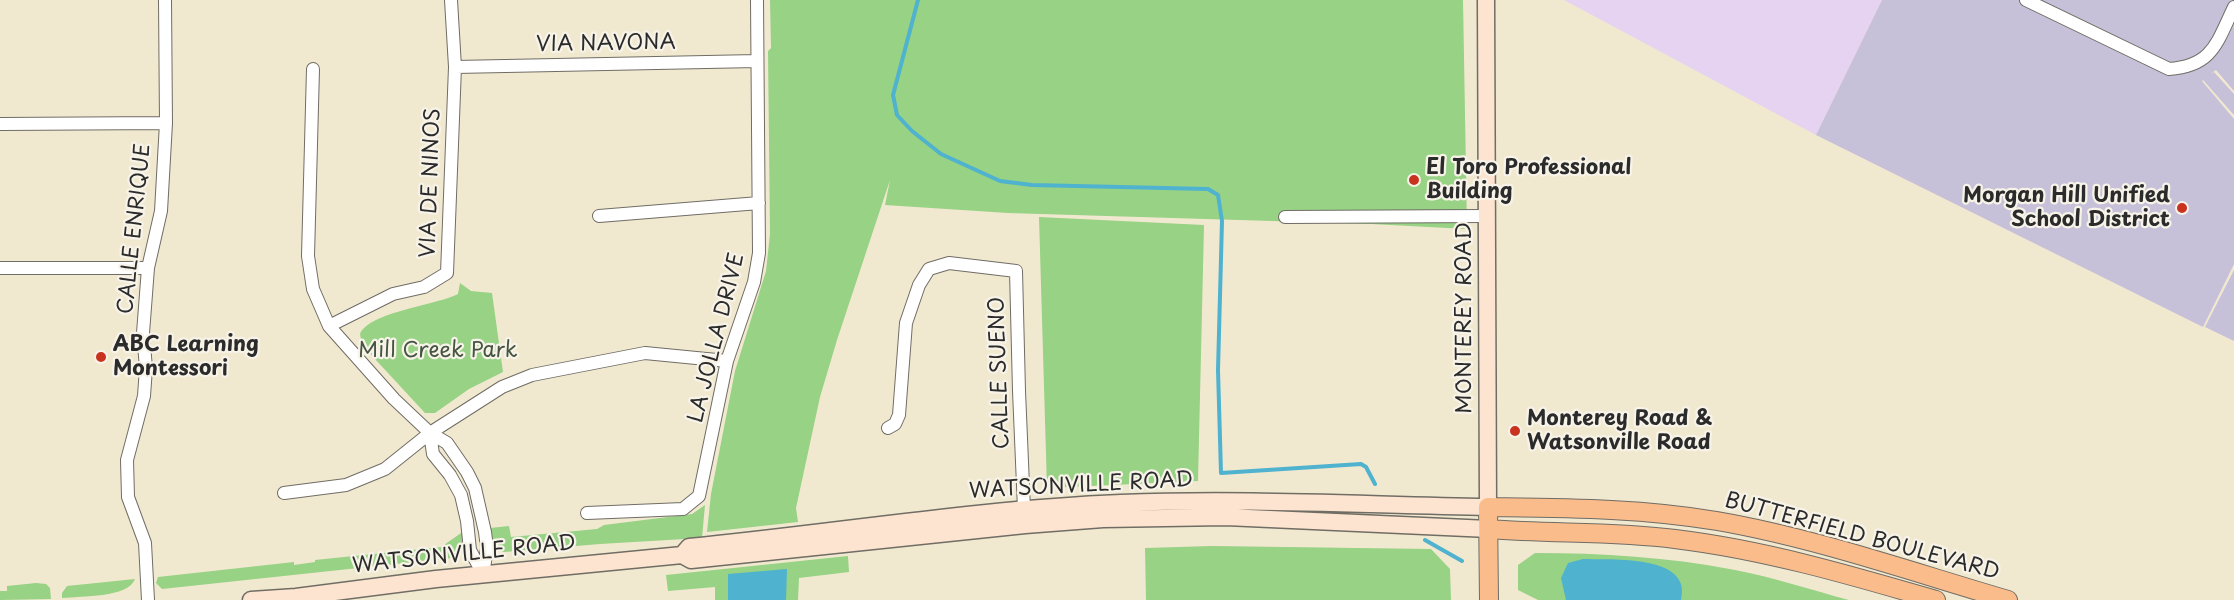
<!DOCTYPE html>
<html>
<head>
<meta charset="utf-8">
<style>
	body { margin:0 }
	canvas { display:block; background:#f1e8d0 }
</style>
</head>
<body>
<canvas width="2234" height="600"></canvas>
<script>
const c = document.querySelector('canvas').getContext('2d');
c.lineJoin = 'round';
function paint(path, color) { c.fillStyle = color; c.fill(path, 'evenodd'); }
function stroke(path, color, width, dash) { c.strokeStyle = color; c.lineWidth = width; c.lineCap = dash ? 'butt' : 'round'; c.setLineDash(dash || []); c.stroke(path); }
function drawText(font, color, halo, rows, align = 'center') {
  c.font = font + ' "Playpen Sans",sans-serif'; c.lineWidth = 4.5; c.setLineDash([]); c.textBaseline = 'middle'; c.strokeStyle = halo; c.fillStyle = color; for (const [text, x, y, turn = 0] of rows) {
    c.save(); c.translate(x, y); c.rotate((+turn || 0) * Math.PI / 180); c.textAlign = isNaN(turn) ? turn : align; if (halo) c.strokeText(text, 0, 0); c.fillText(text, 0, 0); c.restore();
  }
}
paint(new Path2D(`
	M 1564,0 L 1882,0 L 1816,135 Z`), '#e5d3f1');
paint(new Path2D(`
	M 1882,0 L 2234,0 L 2234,91 L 2216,70 L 2210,74 L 2214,72 L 2234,94 L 2234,115 L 2203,80 L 2202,81 L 2234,119 L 2234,264 L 2203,327 L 1816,135 Z
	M 2234,270 L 2234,341 L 2205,327 Z`), '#c7c0d9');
paint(new Path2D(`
	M 770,0 L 1463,0 L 1467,229 L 1371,224 L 1008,213 L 885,205 L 890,180 L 837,340 L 820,397 L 796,508 L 798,522 L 707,532 L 711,494 L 735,371 L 766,271 L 770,234 L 768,51 L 771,48 Z
	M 1039,217 L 1204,225 L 1198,481 L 1047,488 Z
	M 460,283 L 471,291 L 492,293 L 503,372 L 469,389 L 435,413 L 425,413 L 362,345 L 360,334 C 369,312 437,305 458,294 Z
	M 705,505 L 702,538 L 600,544 L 504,552 L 495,549 L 491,541 L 490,528 L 509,526 L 511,537 L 597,529 L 604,525 L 692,514 Z
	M 464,531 L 461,551 L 452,558 L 162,589 L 156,583 L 158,577 L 294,562 L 294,565 L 315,562 L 315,560 L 441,547 Z
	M 1212,546 L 1431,549 L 1450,569 L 1451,600 L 1146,600 L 1145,548 Z
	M 1535,553 C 1602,553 1668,557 1735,570 C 1773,577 1811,590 1849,600 L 1538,600 L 1518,590 L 1518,565 Z
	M 848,556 L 849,572 L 799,578 L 798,600 L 715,600 L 715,587 L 668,591 L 666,575 Z
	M 135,579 C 128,598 81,596 62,598 L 62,593 L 67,586 Z
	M 36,583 L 46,584 L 50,588 L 51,599 L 0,600 L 0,591 L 7,591 L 7,586 Z`), '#97d285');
paint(new Path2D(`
	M 1583,559 C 1610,560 1693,554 1681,600 L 1566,600 L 1561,578 L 1568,563 Z
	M 787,569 L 786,600 L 728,600 L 728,574 Z`), '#4fb2ce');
stroke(new Path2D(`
	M 918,0 L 893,95 L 897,115 L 912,131 L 941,154 L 1000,181 L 1032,185 L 1208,189 L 1218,195 L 1222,221 L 1218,370 L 1221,473 L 1361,464 L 1366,467 L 1375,484
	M 1425,540 L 1462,561`), '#4fb2ce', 4);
const minor = new Path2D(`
	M 2026,0 L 2169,69 C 2213,66 2217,42 2234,7
	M 455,67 L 757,61
	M 313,69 L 308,256 L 313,289 L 329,326 L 394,399 L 430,433 L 447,443 L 467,472 L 475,488 L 485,532 L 487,548 L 483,575
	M 0,124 L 166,123
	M 599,216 L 759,203
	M 1285,217 L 1487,216
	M 0,268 L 148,268
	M 329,326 L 393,294 L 424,287 L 447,273 L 455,67 L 451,0
	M 888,428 L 895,424 L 899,415 L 906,323 L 919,285 L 929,269 L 949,263 L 1016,271 L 1019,391 L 1024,509
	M 430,433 L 433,454 L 450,475 L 461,495 L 467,521 L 470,550 L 483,574
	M 284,493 L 346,485 L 385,469 L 430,433 L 502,387 L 532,375 L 645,353 L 727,361
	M 587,513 L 683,509 L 699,496 L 727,361 L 754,282 L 759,253 L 757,0
	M 148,600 L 145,543 L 128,497 L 127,460 L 144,396 L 146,368 L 143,333 L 148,268 L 161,211 L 166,123 L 165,0`);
const secondary = new Path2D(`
	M 682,555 L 689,547 C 833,533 976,509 1121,503 C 1244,498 1366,505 1488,507 L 1486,0
	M 251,600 L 296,597 L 436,579 L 672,556 L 682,555 L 691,560 L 1025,525 L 1103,519 L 1226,517 L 1489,529`);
const primary = new Path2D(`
	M 1489,529 C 1551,534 1614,531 1675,539 C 1765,550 1850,575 1936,600
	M 1489,600 L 1488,507 C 1564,508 1642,508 1717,521 C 1815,538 1912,572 2008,600`);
stroke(minor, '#706d65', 14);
stroke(secondary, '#706d65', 19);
stroke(primary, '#706d65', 20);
stroke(minor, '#fff', 12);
stroke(secondary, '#fde4d0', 16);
stroke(primary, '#f9bc8a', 18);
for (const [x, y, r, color] of [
	[1414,180,6,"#c8321e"],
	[2182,208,6,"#c8321e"],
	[101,357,6,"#c8321e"],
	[1515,431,6,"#c8321e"]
]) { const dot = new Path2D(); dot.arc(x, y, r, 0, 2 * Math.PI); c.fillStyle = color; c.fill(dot); stroke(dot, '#f7f3e8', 2); }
drawText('21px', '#2b2b2b', '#f7f3e8', [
	["VIA NAVONA",606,44,-1],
	["VIA DE NINOS",431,183,-88],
	["CALLE ENRIQUE",135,229,-84],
	["MONTEREY ROAD",1465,318,-90],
	["LA JOLLA DRIVE",717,338,-76],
	["CALLE SUENO",1000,373,-92],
	["WATSONVILLE ROAD",1081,486,-3],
	["BUTTERFIELD BOULEVARD",1862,537,15],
	["WATSONVILLE ROAD",464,555,-6]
]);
drawText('bold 21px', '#2b2b2b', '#f7f3e8', [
	["El Toro Professional",1426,168],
	["Building",1426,192],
	["Morgan Hill Unified",2170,196,"right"],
	["School District",2170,220,"right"],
	["ABC Learning",113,345],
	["Montessori",113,369],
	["Monterey Road &",1527,419],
	["Watsonville Road",1527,443]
], 'left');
drawText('21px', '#465542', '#f7f3e8', [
	["Mill Creek Park",438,351]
]);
</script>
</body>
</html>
